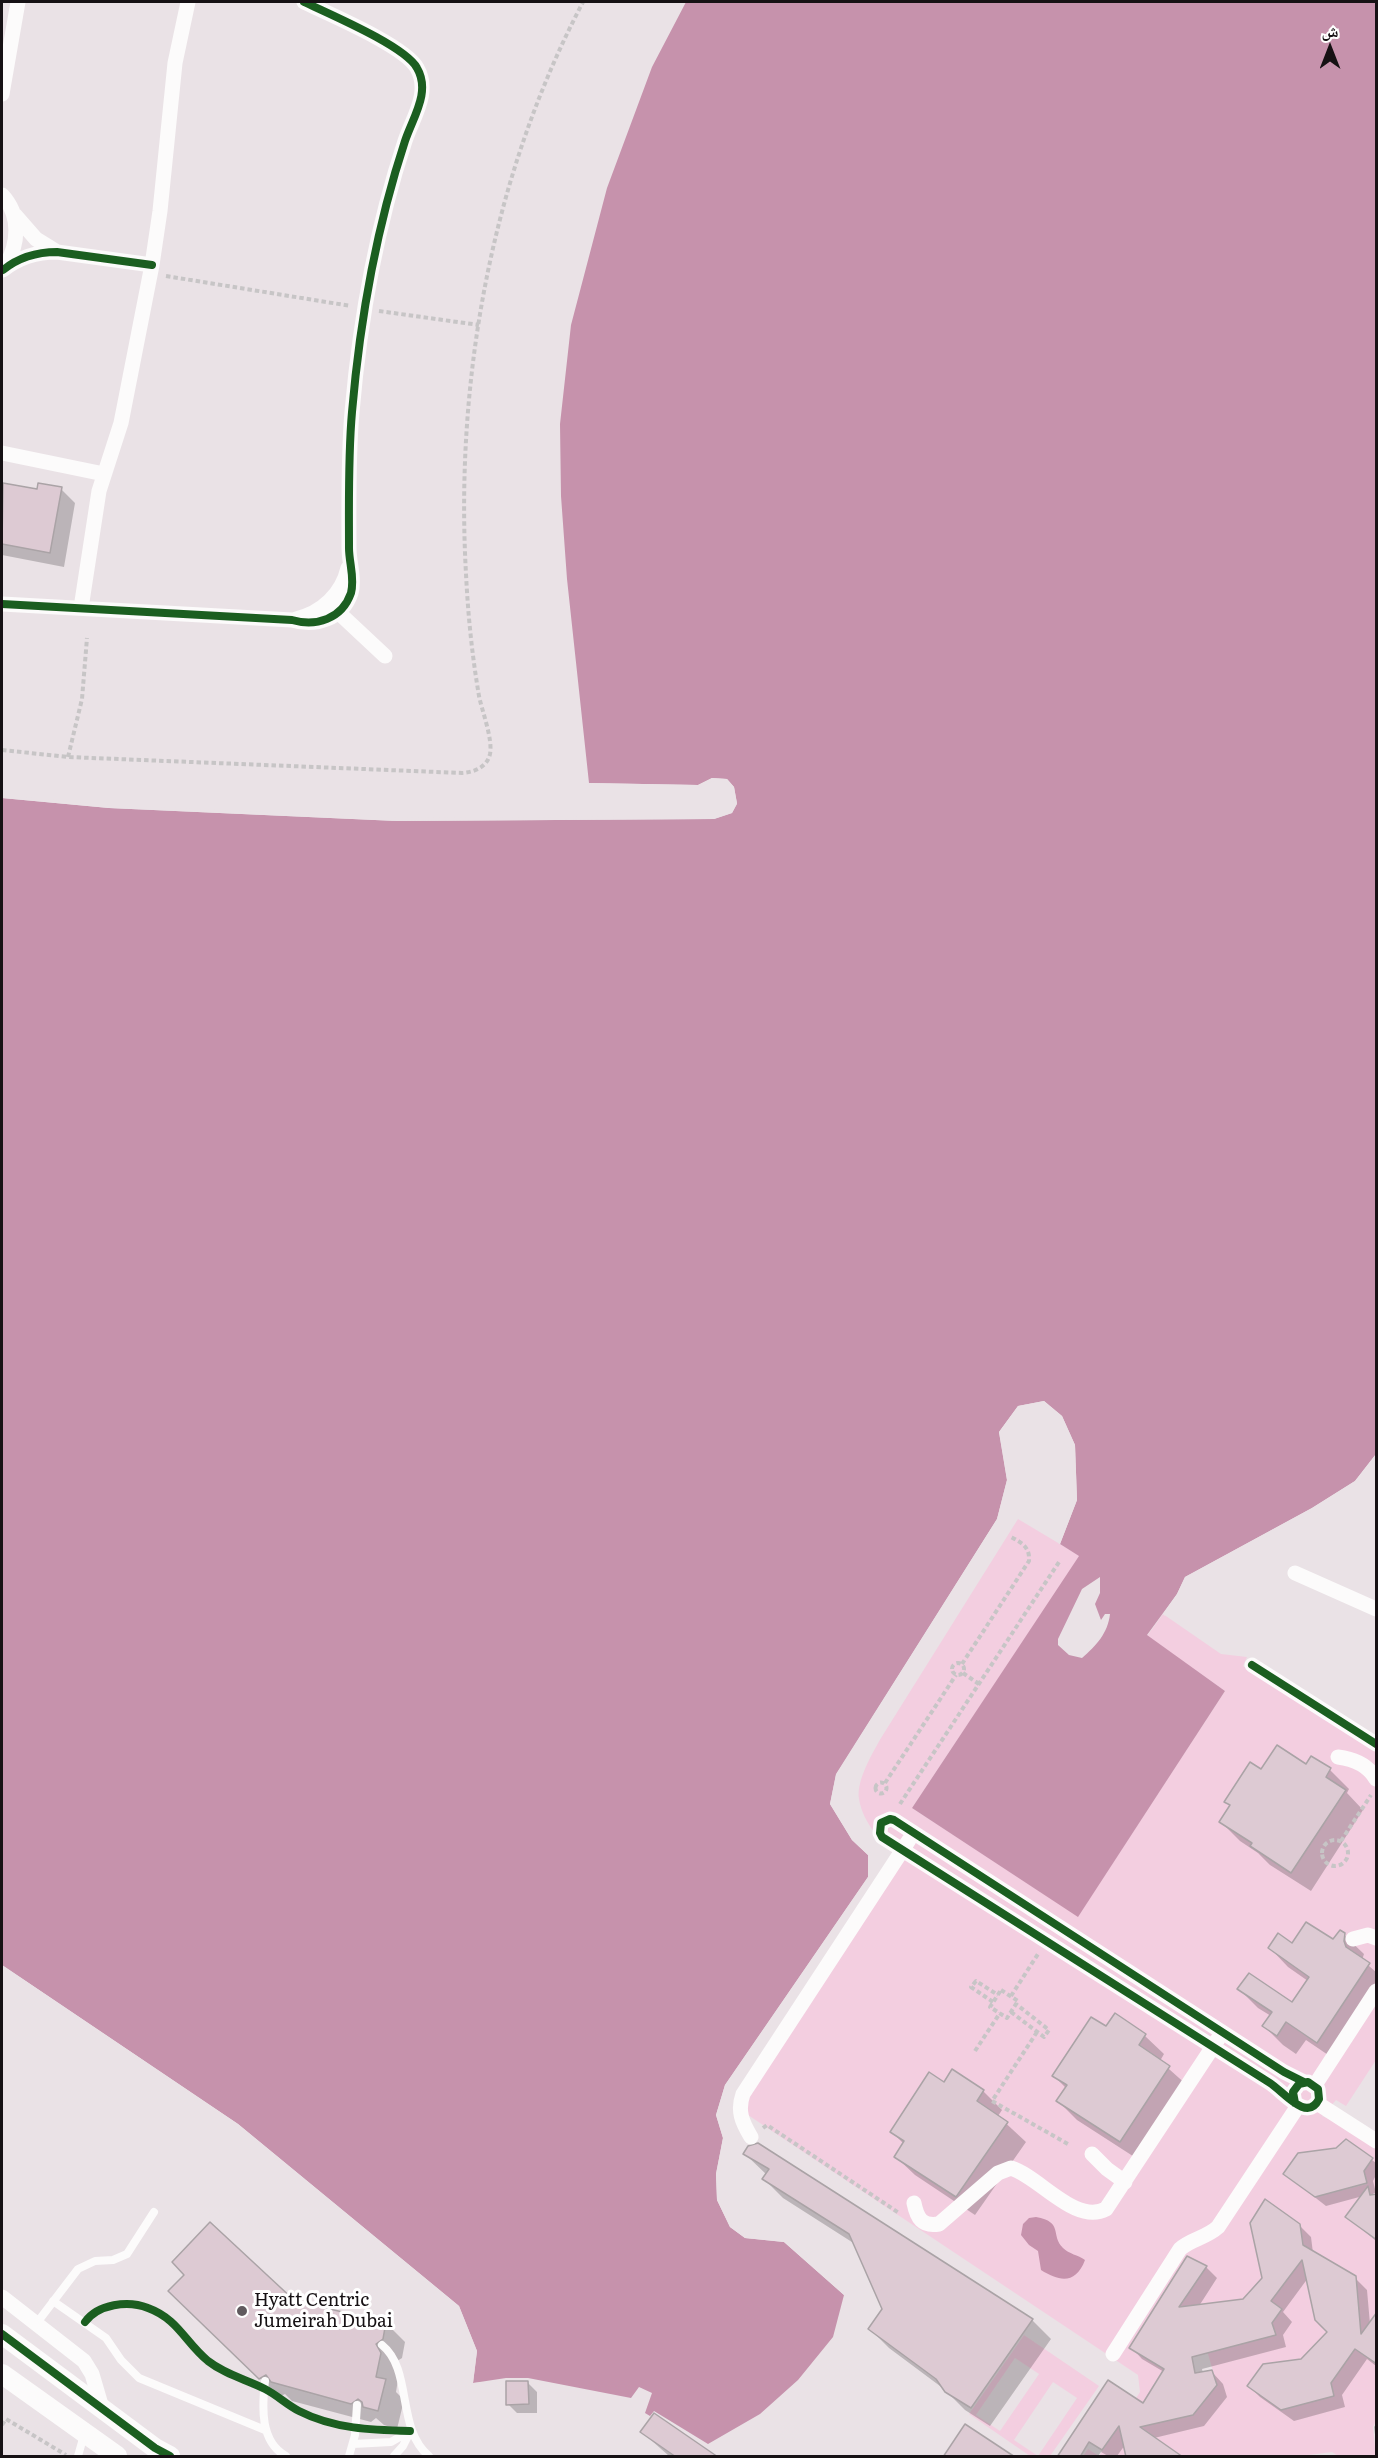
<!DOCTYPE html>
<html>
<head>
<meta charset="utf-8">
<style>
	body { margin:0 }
	#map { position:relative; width:1378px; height:2458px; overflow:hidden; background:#eae2e6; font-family:Literata,"Noto Naskh Arabic",serif }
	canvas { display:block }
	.frame { position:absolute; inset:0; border:3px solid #161114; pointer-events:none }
	.north { position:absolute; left:1300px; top:18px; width:60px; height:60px; -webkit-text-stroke:4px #fff; paint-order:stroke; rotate:0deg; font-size:16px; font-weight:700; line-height:24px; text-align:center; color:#161114 }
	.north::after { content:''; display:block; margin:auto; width:21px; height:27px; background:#161114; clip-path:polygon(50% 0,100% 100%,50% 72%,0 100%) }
</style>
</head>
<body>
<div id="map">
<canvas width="1378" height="2458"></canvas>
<div class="frame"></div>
<div class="north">ش</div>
</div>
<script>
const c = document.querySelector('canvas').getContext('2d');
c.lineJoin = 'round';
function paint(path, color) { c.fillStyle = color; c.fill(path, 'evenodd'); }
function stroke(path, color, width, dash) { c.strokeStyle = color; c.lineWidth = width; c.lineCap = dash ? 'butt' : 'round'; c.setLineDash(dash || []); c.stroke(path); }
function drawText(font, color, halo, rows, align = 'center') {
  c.font = font + ' Literata,serif'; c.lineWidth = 6; c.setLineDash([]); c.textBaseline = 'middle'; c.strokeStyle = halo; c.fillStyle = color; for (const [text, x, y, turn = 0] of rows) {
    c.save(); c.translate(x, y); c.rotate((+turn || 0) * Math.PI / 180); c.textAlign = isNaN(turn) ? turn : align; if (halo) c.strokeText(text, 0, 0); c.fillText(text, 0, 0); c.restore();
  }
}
paint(new Path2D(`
	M 1018,1519 L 1080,1556 L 912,1808 L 1078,1916 L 1225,1691 L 1147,1636 L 1163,1614 L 1221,1654 L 1247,1657 L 1243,1666 L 1376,1752 L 1376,2060 L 1346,2106 L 1336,2100 L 1322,2116 L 1338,2122 L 1376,2146 L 1376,2194 L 1360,2197 L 1345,2217 L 1376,2240 L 1376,2312 L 1353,2347 L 1376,2364 L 1376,2421 L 1373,2427 L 1376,2456 L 1338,2456 L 1332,2452 L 1301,2456 L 1175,2456 L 1174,2451 L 1139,2426 L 1124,2449 L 1126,2456 L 1083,2456 L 1088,2449 L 1099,2456 L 1140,2392 L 1138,2375 L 739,2109 L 899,1860 C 883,1843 863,1824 859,1799 C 856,1781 872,1754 881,1738 ZM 1345,2139 L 1373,2158 L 1364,2171 L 1367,2184 L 1315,2197 L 1283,2174 L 1298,2153 L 1336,2148 ZM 1265,2200 L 1300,2224 L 1304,2256 L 1277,2293 L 1264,2285 L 1250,2223 ZM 1316,2253 L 1356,2277 L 1359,2312 L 1334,2339 L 1315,2320 L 1304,2271 ZM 1253,2289 L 1282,2309 L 1272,2323 L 1275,2335 L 1222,2349 L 1189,2326 L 1243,2299 ZM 1205,2344 L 1217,2385 L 1193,2415 L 1153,2424 L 1153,2387 L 1177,2349 ZM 1301,2359 L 1340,2369 L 1331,2383 L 1334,2396 Z
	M 1024,2335 L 1099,2386 L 1050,2456 L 1030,2456 L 969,2414 ZM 1015,2358 L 1039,2374 L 1000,2431 L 976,2415 ZM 1053,2382 L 1077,2398 L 1038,2456 L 1014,2440 Z`), '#f3cee0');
paint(new Path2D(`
	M 686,2 L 1376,2 L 1376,1454 L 1355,1481 L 1312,1508 L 1185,1577 L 1177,1594 L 1147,1635 L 1225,1691 L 1078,1917 L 912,1808 L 1079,1556 L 1060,1544 L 1077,1500 L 1075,1445 L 1062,1416 L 1044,1401 L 1018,1406 L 999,1432 L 1007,1480 L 997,1519 L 836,1775 L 830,1804 L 852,1840 L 868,1855 L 868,1877 L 725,2085 L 716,2115 L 723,2138 L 716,2174 L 717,2200 L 730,2227 L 745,2238 L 784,2242 L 844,2295 L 833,2337 L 798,2380 L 760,2414 L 708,2444 L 654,2411 L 650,2416 L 645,2413 L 652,2393 L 639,2387 L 631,2398 L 528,2378 L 506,2378 L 473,2383 L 477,2351 L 459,2306 L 238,2124 L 2,1965 L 2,798 L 109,808 L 397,821 L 714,819 L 732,813 L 737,803 L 734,787 L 727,779 L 712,778 L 698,785 L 589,783 L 567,579 L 561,496 L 560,424 L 571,325 L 607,188 L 652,67 ZM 1100,1577 L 1100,1593 L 1095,1604 L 1101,1620 L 1105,1614 L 1110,1614 C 1108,1633 1096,1646 1082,1658 L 1069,1655 L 1058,1645 L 1058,1639 L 1082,1589 Z
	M 1036,2217 C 1064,2222 1050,2235 1063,2248 C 1069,2254 1078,2255 1085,2260 C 1076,2284 1060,2282 1041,2270 L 1038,2251 L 1029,2245 L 1021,2235 L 1023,2224 L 1029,2218 Z`), '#c692ac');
paint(new Path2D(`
	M 712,778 L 727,779 L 734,787 L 737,804 L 732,813 L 714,819 L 397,821 L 109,808 L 2,798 L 2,795 L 110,805 L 397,818 L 714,816 L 730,810 L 734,803 L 731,788 L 725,782 L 713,781 L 698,788 L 589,786 L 586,783 L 698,785 Z
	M 1044,1401 L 1062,1416 L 1075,1445 L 1077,1500 L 1060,1544 L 1058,1543 L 1074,1499 L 1072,1446 L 1059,1418 L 1043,1404 L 1019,1409 L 1002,1433 L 1010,1480 L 1000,1520 L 838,1776 L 833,1804 L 854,1838 L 871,1853 L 871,1878 L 728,2087 L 719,2115 L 726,2138 L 719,2174 L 720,2199 L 732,2225 L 746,2235 L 786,2240 L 846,2292 L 846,2300 L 844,2295 L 784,2242 L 745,2238 L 730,2227 L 717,2200 L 716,2174 L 723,2138 L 716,2115 L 725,2085 L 868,1877 L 868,1855 L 852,1840 L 830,1804 L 836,1774 L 997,1519 L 1007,1480 L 999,1432 L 1018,1406 Z
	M 1376,1454 L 1376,1459 L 1357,1484 L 1314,1511 L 1188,1579 L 1179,1596 L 1165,1616 L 1163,1614 L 1177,1594 L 1185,1577 L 1312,1508 L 1355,1481 Z
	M 2,1965 L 238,2124 L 459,2306 L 477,2351 L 473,2383 L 506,2381 L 471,2385 L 474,2352 L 456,2308 L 236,2126 L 2,1969 Z`), '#eae2e6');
paint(new Path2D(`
	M 2,484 L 38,491 L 61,489 L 75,503 L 64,567 L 2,555 Z
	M 1312,1758 L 1330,1770 L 1349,1789 L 1347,1793 L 1363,1810 L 1311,1891 L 1270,1865 L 1258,1853 L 1240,1841 L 1221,1822 L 1231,1806 L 1226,1801 L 1261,1771 L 1306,1766 Z
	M 1344,1935 L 1364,1954 L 1362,1960 L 1376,1972 L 1376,2001 L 1337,2061 L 1306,2040 L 1296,2054 L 1283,2045 L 1264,2026 L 1271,2016 L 1258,2008 L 1239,1989 L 1292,2004 L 1308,1981 L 1288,1967 L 1270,1948 L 1333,1942 Z
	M 1115,2015 L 1145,2036 L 1164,2054 L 1160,2061 L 1188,2086 L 1139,2160 L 1077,2120 L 1058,2101 L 1066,2088 L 1054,2076 L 1107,2028 Z
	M 944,2084 L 983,2091 L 1002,2110 L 998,2116 L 1026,2142 L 975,2215 L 915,2175 L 896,2157 L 904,2144 L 892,2132 Z
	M 1346,2141 L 1376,2163 L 1376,2175 L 1373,2181 L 1376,2193 L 1373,2193 L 1376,2196 L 1376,2241 L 1347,2217 L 1363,2196 L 1326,2206 L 1285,2174 L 1337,2150 Z
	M 758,2145 L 1032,2320 L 1051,2339 L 990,2426 L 965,2410 L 944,2389 L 889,2348 L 870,2329 L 884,2309 L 855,2244 L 783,2198 L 764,2179 L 767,2175 L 745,2154 Z
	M 1299,2225 L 1311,2237 L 1313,2253 L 1355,2278 L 1367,2290 L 1370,2324 L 1376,2315 L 1376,2366 L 1367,2359 L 1342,2395 L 1345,2407 L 1294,2421 L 1260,2397 L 1249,2386 L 1302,2361 L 1329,2332 L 1308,2278 L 1283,2312 L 1292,2322 L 1283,2335 L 1286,2347 L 1202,2369 L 1203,2373 L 1212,2372 L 1223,2384 L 1227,2397 L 1204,2426 L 1125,2445 L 1117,2456 L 1108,2456 L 1101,2452 L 1098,2456 L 1059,2456 L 1143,2405 L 1164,2372 L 1142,2359 L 1131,2347 L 1189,2257 L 1206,2267 L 1217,2278 L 1199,2306 L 1244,2301 L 1264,2279 Z
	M 294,2302 L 386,2323 L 405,2342 L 402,2358 L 394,2363 L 399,2373 L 396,2392 L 404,2400 L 397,2429 L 384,2425 L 376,2418 L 371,2422 L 292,2401 L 285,2394 L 279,2397 L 189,2310 Z
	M 527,2382 L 537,2392 L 537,2413 L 517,2413 L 508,2404 Z
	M 1376,2424 L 1376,2442 L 1374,2427 Z
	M 642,2432 L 716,2456 L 669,2456 Z`), '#0003');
const building = new Path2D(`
	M 3,483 L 37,489 L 38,483 L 62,487 L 50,553 L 2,544 Z
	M 1277,1745 L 1306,1764 L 1311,1756 L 1331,1768 L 1326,1777 L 1346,1790 L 1291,1873 L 1250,1846 L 1252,1843 L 1219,1822 L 1230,1805 L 1224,1802 L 1250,1762 L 1261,1769 Z
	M 1306,1922 L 1333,1939 L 1340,1930 L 1345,1933 L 1344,1941 L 1346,1947 L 1370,1963 L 1317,2043 L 1286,2022 L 1277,2036 L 1262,2026 L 1272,2012 L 1237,1989 L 1249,1973 L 1292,2002 L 1309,1977 L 1268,1948 L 1278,1933 L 1292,1943 Z
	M 1115,2013 L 1146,2034 L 1139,2045 L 1170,2066 L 1120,2142 L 1056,2101 L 1067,2085 L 1052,2076 L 1091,2017 L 1106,2026 Z
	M 952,2069 L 984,2090 L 977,2101 L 1008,2122 L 956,2197 L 894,2157 L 904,2141 L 890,2132 L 929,2072 L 944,2082 Z
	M 1346,2139 L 1373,2158 L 1364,2171 L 1367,2183 L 1315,2197 L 1283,2174 L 1298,2153 L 1336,2148 Z
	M 758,2143 L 1033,2319 L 971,2408 L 945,2392 L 936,2379 L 868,2329 L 882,2309 L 849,2234 L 762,2179 L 769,2169 L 743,2154 L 748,2146 Z
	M 1368,2186 L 1370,2195 L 1377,2194 L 1377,2240 L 1345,2217 Z
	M 1265,2199 L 1300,2224 L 1303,2245 L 1356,2276 L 1361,2334 L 1377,2312 L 1377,2364 L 1355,2349 L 1331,2383 L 1334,2396 L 1281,2410 L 1247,2386 L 1263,2364 L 1301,2359 L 1327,2332 L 1315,2320 L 1302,2260 L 1271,2301 L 1282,2309 L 1272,2323 L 1276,2335 L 1192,2357 L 1195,2373 L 1212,2370 L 1217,2385 L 1193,2415 L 1140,2427 L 1183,2457 L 1126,2457 L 1119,2426 L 1102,2450 L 1089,2442 L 1080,2457 L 1057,2457 L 1108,2380 L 1143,2403 L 1164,2369 L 1129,2348 L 1187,2256 L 1207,2266 L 1179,2307 L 1243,2299 L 1262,2278 L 1250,2223 Z
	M 210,2222 L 295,2301 L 386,2322 L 383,2339 L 376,2344 L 381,2353 L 376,2377 L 386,2379 L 378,2411 L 363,2407 L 362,2402 L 358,2399 L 351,2404 L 271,2382 L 266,2375 L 259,2379 L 168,2291 L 184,2275 L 172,2262 Z
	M 506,2381 L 528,2381 L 529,2404 L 506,2405 Z
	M 654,2413 L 718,2457 L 676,2457 L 640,2432 Z
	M 965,2424 L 1015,2457 L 943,2457 Z`);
paint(building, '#ddcad3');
stroke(building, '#aaa3a6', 1.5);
stroke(new Path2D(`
	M 166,276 L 351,306
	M 379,311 L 479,325
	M 2,750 L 68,757 L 462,773 C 475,772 487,767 490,754 C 493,739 482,711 479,696 C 472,655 468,615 466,574 C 455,379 492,175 583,2
	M 68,757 L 82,699 L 87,638
	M952 1669a6 6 0 1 1 12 0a6 6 0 1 1-12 0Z
	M 962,1664 L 1029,1561 C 1030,1547 1022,1543 1011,1537
	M 963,1673 L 979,1684
	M875.5 1788a5.5 5.5 0 1 1 11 0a5.5 5.5 0 1 1-11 0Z
	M 885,1783 L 956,1675
	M 900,1804 L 1059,1562
	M1322 1853a13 13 0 1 1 26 0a13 13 0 1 1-26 0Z
	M 1341,1841 L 1371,1795
	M 1001,1990 L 1018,2001 L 1007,2018 L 990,2007 Z
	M 1011,1996 L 1038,1954
	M 993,2002 L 971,1987 L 976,1981 L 998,1995
	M 1011,2012 L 1044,2037 L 1049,2030 L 1016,2004
	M 1037,2032 L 992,2101 L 1068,2144
	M 975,2051 L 1000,2013
	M 763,2128 L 767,2125 L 899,2213
	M 2,2425 L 6,2419 L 66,2455`), '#c7c5c6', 4, [4.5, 3]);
stroke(new Path2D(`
	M 53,2301 L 106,2338 L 121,2360 L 139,2378 L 265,2430
	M 36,2324 L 78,2269 L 95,2261 L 113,2260 L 127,2254 L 154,2212
	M 382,2345 C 413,2370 396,2429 429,2456
	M 265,2381 C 262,2407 260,2442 286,2456
	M 353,2444 L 391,2442 L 410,2431
	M 78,2456 L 84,2435
	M 349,2456 L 355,2435 L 357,2405
	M 394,2456 L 403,2446 L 410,2432`), '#fcfbfb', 8);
stroke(new Path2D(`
	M 2,94 L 18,2
	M 2,195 C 21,215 19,244 5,267
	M 15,215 L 36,239 L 57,252
	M 3,270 C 19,257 36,252 57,252 L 152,265
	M 2,453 L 104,474
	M 2,604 L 292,620 C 316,627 342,619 351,593 C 355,578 349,563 349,548 C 349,503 348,457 352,412 C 360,319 376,229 405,141 C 413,117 431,92 417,68 C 405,46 329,14 304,2
	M 81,608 L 99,491 L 121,423 L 152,265 L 160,211 L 175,63 L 188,2
	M 338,612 L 385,656
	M 296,619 C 322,613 342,594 348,568
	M 1295,1573 L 1376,1609
	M 1252,1665 L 1376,1744
	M 1338,1757 C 1354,1759 1368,1765 1376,1779
	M 1353,1939 L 1368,1935 L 1376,1938
	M 1315,2085 L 1376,1991
	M 1295,2103 L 1293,2092 L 1299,2084 L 1308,2082 L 1318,2089 L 1319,2099 C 1307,2123 1284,2092 1270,2083 L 882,1837 L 880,1833 L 881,1823 L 890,1819 L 894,1820 L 1284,2072 L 1304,2082
	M 1317,2103 L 1376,2141
	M 751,2137 C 742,2122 737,2111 743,2094 L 909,1840
	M 1092,2154 L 1107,2169 L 1125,2182
	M 914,2203 C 917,2218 922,2227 939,2224 L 998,2173 L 1011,2168 C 1040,2177 1075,2225 1106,2209 L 1218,2039
	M 2,2297 L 84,2361 L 92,2374 L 102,2408
	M 1113,2354 L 1180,2249 C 1191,2239 1206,2238 1218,2227 L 1298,2106`), '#fcfbfb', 15);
stroke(new Path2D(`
	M 2,2334 L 155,2448 L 170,2456
	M 2,2374 L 117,2456`), '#fcfbfb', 20);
stroke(new Path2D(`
	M 3,270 C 19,257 36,252 57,252 L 152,265
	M 2,604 L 292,620 C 316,627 342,619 351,593 C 355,578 349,563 349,548 C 349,503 348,457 352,412 C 360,319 376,229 405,141 C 413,117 431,92 417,68 C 405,46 329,14 304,2
	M 1252,1665 L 1376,1744
	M 1295,2103 L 1293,2092 L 1299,2084 L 1308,2082 L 1318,2089 L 1319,2099 C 1307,2123 1284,2092 1270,2083 L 882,1837 L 880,1833 L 881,1823 L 890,1819 L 894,1820 L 1284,2072 L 1304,2082
	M 85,2322 C 98,2304 128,2300 148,2308 C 178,2319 185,2342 208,2361 C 226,2375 245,2379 265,2389 C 277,2395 287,2405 299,2411 C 334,2429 372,2430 410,2431
	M 2,2334 L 155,2448 L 170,2456`), '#1b5e20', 8);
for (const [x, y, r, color] of [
	[242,2311,6,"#605a5e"]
]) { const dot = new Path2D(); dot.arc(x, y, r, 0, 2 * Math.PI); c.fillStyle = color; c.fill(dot); stroke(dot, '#fff', 2); }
drawText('18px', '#161114', '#fff', [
	["Hyatt Centric",254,2301],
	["Jumeirah Dubai",254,2322]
], 'left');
</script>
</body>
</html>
